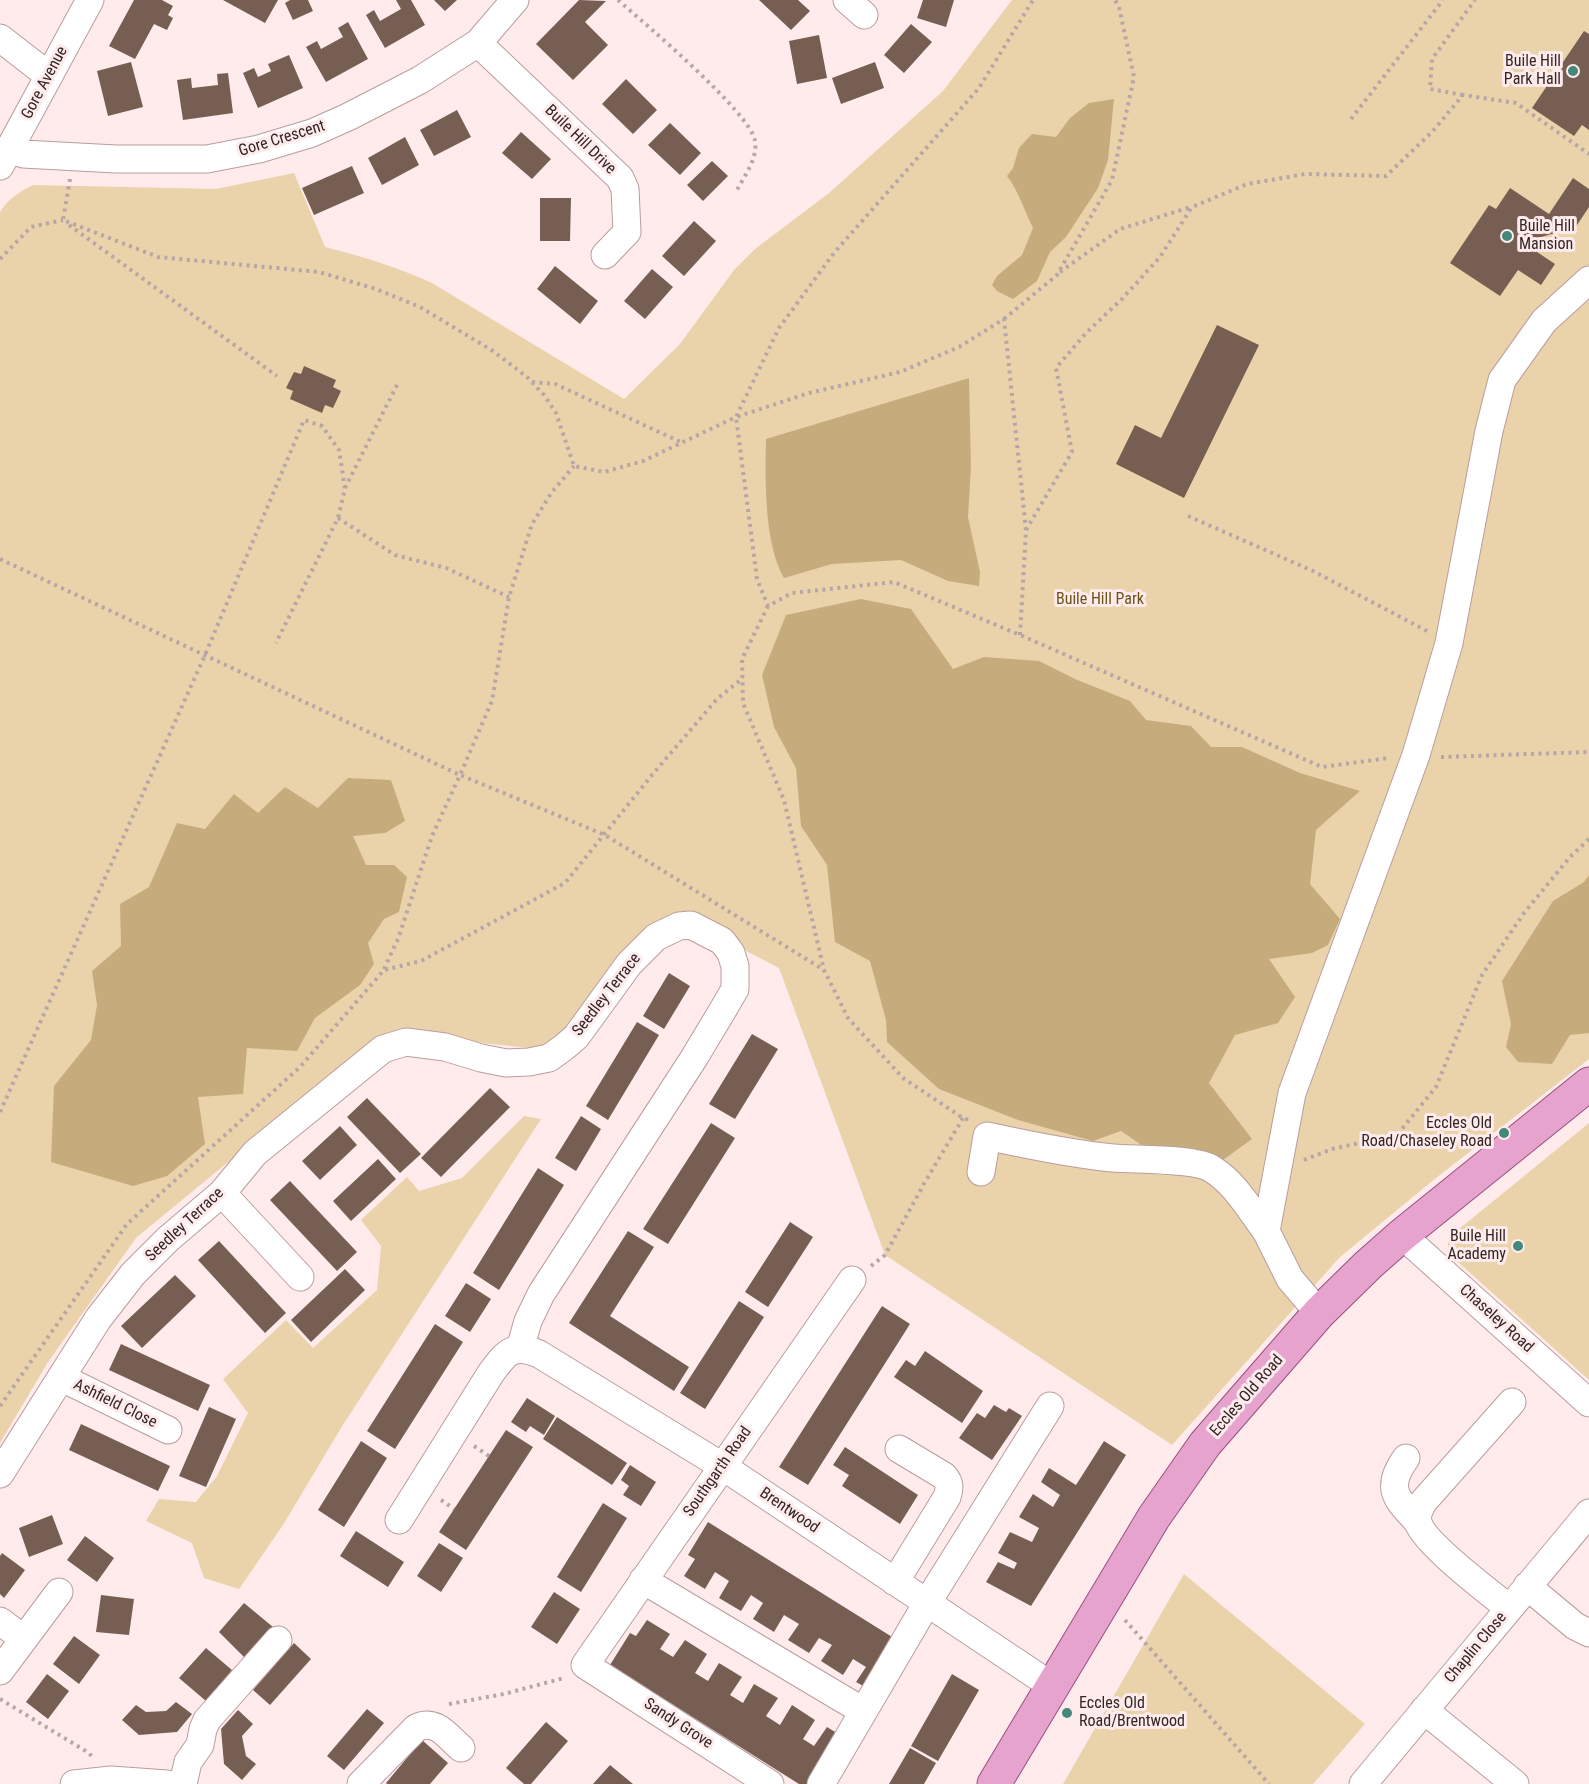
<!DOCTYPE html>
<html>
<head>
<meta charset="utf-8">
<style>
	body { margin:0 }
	canvas { display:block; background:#ffebeb }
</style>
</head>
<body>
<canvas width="1589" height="1784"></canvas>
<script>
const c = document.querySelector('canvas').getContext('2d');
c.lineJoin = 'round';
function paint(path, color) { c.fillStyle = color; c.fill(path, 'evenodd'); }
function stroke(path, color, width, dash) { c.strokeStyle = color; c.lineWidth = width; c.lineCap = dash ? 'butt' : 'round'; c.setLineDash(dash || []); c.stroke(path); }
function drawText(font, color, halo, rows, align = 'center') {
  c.font = font + ' "Roboto Condensed",sans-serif'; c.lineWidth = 6; c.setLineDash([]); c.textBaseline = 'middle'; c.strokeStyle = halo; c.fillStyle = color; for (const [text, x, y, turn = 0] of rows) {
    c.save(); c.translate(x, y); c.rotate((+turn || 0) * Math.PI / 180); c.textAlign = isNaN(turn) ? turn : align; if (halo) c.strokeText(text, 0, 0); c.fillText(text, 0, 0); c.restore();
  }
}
paint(new Path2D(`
	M 1012,0 L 1589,0 L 1589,1059 L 1436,1178 L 1340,1257 L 1172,1445 L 885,1255 L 779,968 L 679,916 L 576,1053 L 389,1033 L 273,1125 L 136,1238 L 48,1362 L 0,1443 L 0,212 C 8,199 19,192 33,185 L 216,189 L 294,173 L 325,247 C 362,256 397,267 432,283 L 624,399 L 680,344 L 734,270 L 755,249 L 829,193 L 943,91 Z
	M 524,1116 L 541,1119 L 341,1428 L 283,1525 L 239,1589 L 204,1578 L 192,1543 L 146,1521 L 159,1499 L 196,1502 L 217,1476 L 248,1413 L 223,1379 L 286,1320 L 313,1348 L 377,1290 L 381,1246 L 361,1220 L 407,1177 L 419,1191 L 462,1178 Z
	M 1589,1123 L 1589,1380 L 1448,1253 L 1448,1238 Z
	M 1184,1574 L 1365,1724 L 1313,1784 L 1063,1784 Z`), '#ead3aa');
paint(new Path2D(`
	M 1114,99 L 1108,160 L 1098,188 L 1066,237 L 1050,252 L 1037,281 L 1013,299 L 997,291 L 992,285 L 997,276 L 1022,255 L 1033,228 C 1024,210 1019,192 1007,176 L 1013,168 L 1019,148 L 1032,134 L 1056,137 L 1070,118 L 1089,103 Z
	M 969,378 L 971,467 L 968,517 L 980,572 L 979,586 L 948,581 L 901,560 L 832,564 L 784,578 C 764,544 765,478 766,439 Z
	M 861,599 L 911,609 L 953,669 L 984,657 L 1039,661 L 1075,679 L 1130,701 L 1146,720 L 1191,726 L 1211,747 L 1242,747 L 1300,773 L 1360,791 L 1316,830 L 1310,884 L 1340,919 L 1328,945 L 1312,953 L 1269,959 L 1295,997 L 1278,1023 L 1235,1035 L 1209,1083 L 1252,1139 L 1223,1160 L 1159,1157 L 1121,1131 L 1093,1141 L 1018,1120 L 939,1089 L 887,1042 L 886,1020 L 870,961 L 835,942 L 827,865 L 801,826 L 796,768 L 774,727 L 762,675 L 786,615 Z
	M 348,778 L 391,780 L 405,821 L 385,833 L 353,836 L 366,865 L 394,865 L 407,877 L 399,912 L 384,919 L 368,943 L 374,964 L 360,985 L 315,1018 L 297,1051 L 247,1048 L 243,1094 L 198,1097 L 205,1144 L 167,1176 L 133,1186 L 51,1162 L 54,1086 L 91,1040 L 97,1005 L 92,971 L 121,946 L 120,904 L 149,887 L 177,823 L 205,829 L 234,794 L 258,813 L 285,787 L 318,808 Z
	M 1589,875 L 1589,1033 L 1570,1035 L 1552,1064 L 1518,1062 L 1506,1047 L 1511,1024 L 1502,981 L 1553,901 L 1584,882 Z`), '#c6ac7d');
paint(new Path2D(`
	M 134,0 L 162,0 L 173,6 L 168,15 L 173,18 L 167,30 L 154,24 L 135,59 L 109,46 Z
	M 223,0 L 278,0 L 265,23 Z
	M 290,0 L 308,0 L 313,11 L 293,20 L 285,3 Z
	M 396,0 L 411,0 L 425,25 L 385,48 L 366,15 L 374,10 L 380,21 L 401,9 Z
	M 434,0 L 457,0 L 445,11 Z
	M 579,0 L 606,1 L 585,22 L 608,45 L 573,80 L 536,44 Z
	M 759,0 L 798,0 L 810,11 L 791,30 Z
	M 923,0 L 954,0 L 946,27 L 917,18 Z
	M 348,22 L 368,59 L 326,82 L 306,47 L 317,41 L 321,49 L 343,37 L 338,28 Z
	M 911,24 L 932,42 L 904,73 L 884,55 Z
	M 1584,31 L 1589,34 L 1589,130 L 1582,125 L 1574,136 L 1532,108 Z
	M 819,35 L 827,78 L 797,84 L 789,41 Z
	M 289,55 L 303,88 L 258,108 L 243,73 L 254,68 L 258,77 L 271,71 L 268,64 Z
	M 131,62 L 143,107 L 108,116 L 97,71 Z
	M 875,62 L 884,88 L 841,104 L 832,78 Z
	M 228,73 L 233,113 L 183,120 L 177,80 L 191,78 L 192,88 L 218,85 L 217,74 Z
	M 626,79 L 657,110 L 633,134 L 602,104 Z
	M 457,110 L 471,137 L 434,156 L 420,130 Z
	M 670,123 L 701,153 L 680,175 L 648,145 Z
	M 521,132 L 551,159 L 532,179 L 502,153 Z
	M 405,137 L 419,165 L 382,185 L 368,158 Z
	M 712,161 L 728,176 L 703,201 L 687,185 Z
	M 352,166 L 364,193 L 314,215 L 302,188 Z
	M 1573,178 L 1589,189 L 1589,207 L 1571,234 L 1565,230 L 1538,238 L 1531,248 L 1555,264 L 1541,285 L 1518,270 L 1500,296 L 1450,263 L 1489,205 L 1496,209 L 1510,188 L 1549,214 Z
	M 540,198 L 571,198 L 570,241 L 540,241 Z
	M 694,221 L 716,241 L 684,276 L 662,256 Z
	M 555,266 L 598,301 L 580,324 L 537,289 Z
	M 652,269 L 673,287 L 645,319 L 624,301 Z
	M 1217,325 L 1259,345 L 1184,498 L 1116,464 L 1135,425 L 1161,438 Z
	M 304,366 L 336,380 L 333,387 L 341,391 L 333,408 L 325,405 L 322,413 L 290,399 L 293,391 L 286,388 L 294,372 L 301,374 Z
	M 669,973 L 690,986 L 664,1029 L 643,1016 Z
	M 637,1022 L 659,1035 L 608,1120 L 586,1106 Z
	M 752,1034 L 778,1049 L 735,1119 L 709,1104 Z
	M 490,1088 L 510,1107 L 441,1177 L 421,1158 Z
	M 367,1098 L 421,1154 L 400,1173 L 347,1117 Z
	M 581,1116 L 601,1129 L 576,1171 L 555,1158 Z
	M 711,1123 L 735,1138 L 668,1244 L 643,1229 Z
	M 340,1126 L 357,1145 L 320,1180 L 302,1161 Z
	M 378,1159 L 396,1179 L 351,1221 L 333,1201 Z
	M 538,1168 L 564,1185 L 499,1290 L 473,1273 Z
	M 290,1181 L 357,1252 L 337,1271 L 270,1200 Z
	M 790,1222 L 813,1237 L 768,1307 L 745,1292 Z
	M 628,1231 L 654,1247 L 610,1316 L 689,1367 L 674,1391 L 569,1323 Z
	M 219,1241 L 286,1313 L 265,1333 L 198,1260 Z
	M 345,1269 L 365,1290 L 311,1342 L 291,1320 Z
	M 175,1275 L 196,1296 L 142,1348 L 121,1326 Z
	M 466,1283 L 491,1299 L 470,1332 L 445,1316 Z
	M 739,1301 L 764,1317 L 705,1409 L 680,1393 Z
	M 882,1306 L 910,1324 L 808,1485 L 779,1467 Z
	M 435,1324 L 463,1342 L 395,1449 L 367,1431 Z
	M 121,1344 L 210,1385 L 198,1411 L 109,1370 Z
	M 925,1351 L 983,1391 L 962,1423 L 894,1377 L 906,1360 L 915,1366 Z
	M 527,1398 L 555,1416 L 544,1435 L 530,1426 L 526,1432 L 511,1422 Z
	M 994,1405 L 1006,1412 L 1009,1408 L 1022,1416 L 992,1460 L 959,1438 L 977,1413 L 985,1418 Z
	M 209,1407 L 236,1419 L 206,1487 L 179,1476 Z
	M 557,1417 L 627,1463 L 612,1485 L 543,1439 Z
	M 81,1424 L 170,1466 L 158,1491 L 69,1450 Z
	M 506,1430 L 533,1447 L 466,1550 L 439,1532 Z
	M 361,1441 L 387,1458 L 344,1527 L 318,1510 Z
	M 1104,1441 L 1126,1455 L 1031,1606 L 986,1582 L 998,1562 L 1014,1569 L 1017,1563 L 998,1553 L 1010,1532 L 1032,1542 L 1039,1528 L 1019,1517 L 1033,1494 L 1053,1507 L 1060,1495 L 1041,1482 L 1049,1468 L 1076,1485 Z
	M 845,1447 L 918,1495 L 900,1524 L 842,1486 L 849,1475 L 833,1465 Z
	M 630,1465 L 656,1482 L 641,1506 L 623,1495 L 629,1486 L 621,1480 Z
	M 603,1503 L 627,1518 L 581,1592 L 557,1577 Z
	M 52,1515 L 63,1544 L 29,1557 L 19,1528 Z
	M 708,1522 L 897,1640 L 867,1688 L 856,1682 L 866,1667 L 853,1659 L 843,1675 L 821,1661 L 832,1645 L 819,1638 L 809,1653 L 788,1640 L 799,1624 L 784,1615 L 774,1632 L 753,1619 L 763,1603 L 751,1595 L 741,1611 L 719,1598 L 729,1581 L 715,1572 L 705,1589 L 684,1576 L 695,1559 L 688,1555 Z
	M 356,1531 L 404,1562 L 388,1587 L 340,1556 Z
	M 85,1536 L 114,1558 L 97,1582 L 67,1560 Z
	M 439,1543 L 463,1558 L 441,1592 L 417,1576 Z
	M 2,1553 L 25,1570 L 4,1598 L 0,1594 L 0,1556 Z
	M 554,1592 L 580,1609 L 557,1644 L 531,1627 Z
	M 101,1595 L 134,1599 L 129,1635 L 96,1632 Z
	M 244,1603 L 273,1627 L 245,1658 L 219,1632 Z
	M 647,1620 L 670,1634 L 660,1649 L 673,1657 L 685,1640 L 707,1654 L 695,1673 L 708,1681 L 719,1663 L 742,1677 L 730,1695 L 743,1703 L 754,1684 L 778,1698 L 766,1716 L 780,1725 L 792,1705 L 815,1720 L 803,1739 L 814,1746 L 827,1727 L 840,1735 L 809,1784 L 799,1784 L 610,1665 L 630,1633 L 636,1636 Z
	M 74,1636 L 100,1655 L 79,1684 L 53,1664 Z
	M 294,1643 L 311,1659 L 270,1705 L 253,1690 Z
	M 206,1648 L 232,1670 L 206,1701 L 179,1678 Z
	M 47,1674 L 69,1691 L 48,1719 L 26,1702 Z
	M 952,1674 L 979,1690 L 938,1761 L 911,1746 Z
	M 176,1702 L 192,1714 L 177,1732 L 139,1735 L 122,1720 L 136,1705 L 146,1712 L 166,1711 Z
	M 367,1709 L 384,1723 L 344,1770 L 327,1756 Z
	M 238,1710 L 253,1724 L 242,1736 L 246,1756 L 256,1764 L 242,1780 L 224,1764 L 221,1729 Z
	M 546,1722 L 568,1741 L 531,1784 L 524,1784 L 506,1768 Z
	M 422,1740 L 448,1763 L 430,1784 L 387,1784 L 386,1783 Z
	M 910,1748 L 936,1763 L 924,1784 L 889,1784 Z
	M 610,1765 L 633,1784 L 593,1784 Z`), '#765f52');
const minor = new Path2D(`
	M 847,0 L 864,15
	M 0,38 L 49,76
	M 478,43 L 620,178 L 625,189 L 627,232 L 605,255
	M 10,149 L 23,154 L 116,159 L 207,159 L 259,149 L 312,133 L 348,117 L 420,80 L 478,43 L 515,0
	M 0,166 L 90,0
	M 981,1172 L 987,1136 C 1028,1145 1071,1154 1113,1158 C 1135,1160 1195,1158 1212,1169 C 1235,1183 1250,1210 1266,1231
	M 222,1193 L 300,1277
	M 1402,1235 L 1589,1403
	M 1319,1313 L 1290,1279 L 1266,1231 L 1292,1093 L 1416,755 L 1449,643 L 1489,431 L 1502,380 L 1544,321 L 1589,280
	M 62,1378 L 168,1430
	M 1406,1458 C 1385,1487 1395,1498 1417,1521
	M 0,1474 L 98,1319 L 133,1274 L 168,1239 L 222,1193 L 255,1153 L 383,1049 L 406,1042 L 445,1047 L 481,1058 L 506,1063 L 529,1062 L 549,1058 L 563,1048 L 576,1037 L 629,964 L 656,937 L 679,926 L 691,925 L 722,941 L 731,953 L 735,966 L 735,989 L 724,1008 L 694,1058 L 541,1294 L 528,1321 L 520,1349
	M 399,1520 L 491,1373 C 506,1353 512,1343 539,1354 L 722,1466 L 1052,1686
	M 643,1580 L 863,1711
	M 895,1582 L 947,1497 C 950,1488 950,1483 944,1476 L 899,1449
	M 1527,1586 L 1575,1626 L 1589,1633
	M 1509,1608 C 1491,1594 1423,1542 1418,1522 C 1416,1514 1420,1508 1424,1501 L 1512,1402
	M 0,1621 L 24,1639
	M 0,1671 L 59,1592
	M 1424,1710 L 1515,1784
	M 74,1784 L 111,1780 L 167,1784
	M 183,1784 L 188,1762 L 200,1745 L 203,1729 L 207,1720 L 278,1640
	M 361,1784 L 416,1728 C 436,1718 447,1736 461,1748
	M 770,1784 L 585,1665 L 852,1280
	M 821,1784 L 927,1603 L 1050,1406
	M 1363,1784 L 1589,1513`);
const major = new Path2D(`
	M 994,1784 L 1154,1517 L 1205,1444 L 1319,1313 L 1368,1265 L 1402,1235 L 1589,1084`);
stroke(minor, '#bb9c9d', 29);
stroke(major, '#9b4f7d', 35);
stroke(new Path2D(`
	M 618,0 C 644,23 751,113 755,141 C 758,159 744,176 736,192
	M 1463,95 L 1430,89 L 1432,59 L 1475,0
	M 1351,119 L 1443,0
	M 70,179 L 63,220 L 158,257 L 319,272 L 376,289 L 420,307 L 493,351 L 527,377 L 544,395 L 556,413 L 574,466 L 604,472 L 643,461 L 736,417 L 779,328 L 834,253 L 979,88 L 1033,0
	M 69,225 L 277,376
	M 0,259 L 31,227 L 63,220
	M 1060,272 L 1120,229 L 1191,207
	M 1004,319 L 1057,275 L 1112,180 L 1134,77 L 1119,7 L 1115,0
	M 532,382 L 555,384 L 683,443
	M 345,488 L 399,381
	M 1188,516 L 1313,571 L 1427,631
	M 338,518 L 395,555 L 446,568 L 509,597
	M 1026,530 L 1072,452 L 1056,368 L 1086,333 L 1122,299 L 1160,257 L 1192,207 L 1247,184 L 1305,174 L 1386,176 L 1432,132 L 1463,95 L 1516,103 L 1589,154
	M 0,559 L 460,775 L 492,701 L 509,597 L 532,524 L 552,492 L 574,466
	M 768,606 L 742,659 L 743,703 L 784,800 L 824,970 L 848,1018 L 903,1078 L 963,1118 L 969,1120
	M 1020,635 L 1026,530 L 1004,319 L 959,347 L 900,372 L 809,393 L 736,417 L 757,579 L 768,606 L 792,593 L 894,582 L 1020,635 L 1322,767 L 1389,758
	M 1441,757 L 1589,752
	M 384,969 L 398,939 L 432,836 L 460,775 L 605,835 L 824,970
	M 0,1112 L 205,655 L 304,420 L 322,426 L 339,450 L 345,489 L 338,518 L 276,643
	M 1304,1160 L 1332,1149 L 1397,1135 L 1436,1087 L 1482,975 L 1524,913 L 1570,857 L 1589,839
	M 871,1266 L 885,1255 L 925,1182 L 963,1118
	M 0,1406 L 127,1224 L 300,1067 L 384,970 L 421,961 L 565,883 L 652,775 L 717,699 L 743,678
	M 474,1446 L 489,1456
	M 441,1500 L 454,1509
	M 1125,1620 L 1269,1784
	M 0,1699 L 89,1753 L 93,1758
	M 449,1704 L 504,1694 L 564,1678`), '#b7a6a7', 4, [3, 4.5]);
stroke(minor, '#fff', 27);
stroke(major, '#e5a3cd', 33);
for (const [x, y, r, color] of [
	[1573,71,6,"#44887b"],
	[1507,236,6,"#44887b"],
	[1504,1133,6,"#44887b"],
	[1518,1246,6,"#44887b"],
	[1067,1713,6,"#44887b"]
]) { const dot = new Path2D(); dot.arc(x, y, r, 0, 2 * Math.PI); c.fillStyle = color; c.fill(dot); stroke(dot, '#ffebeb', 2); }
drawText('16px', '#312526', '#ffebeb', [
	["Buile Hill",1561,62],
	["Park Hall",1561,80],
	["Buile Hill",1519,227,"left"],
	["Mansion",1519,245,"left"],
	["Eccles Old",1492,1124],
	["Road/Chaseley Road",1492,1142],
	["Buile Hill",1506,1237],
	["Academy",1506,1255],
	["Eccles Old",1079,1704,"left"],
	["Road/Brentwood",1079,1722,"left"]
], 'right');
drawText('16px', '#312526', '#ffebeb', [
	["Gore Avenue",45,83,-62],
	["Gore Crescent",282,139,-17],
	["Buile Hill Drive",580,140,44],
	["Seedley Terrace",607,995,-52],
	["Seedley Terrace",185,1225,-43],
	["Chaseley Road",1496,1319,42],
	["Eccles Old Road",1247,1396,-49],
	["Ashfield Close",115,1404,26],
	["Southgarth Road",718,1472,-55],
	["Brentwood",789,1511,34],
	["Chaplin Close",1476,1648,-50],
	["Sandy Grove",678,1724,33]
]);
drawText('16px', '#6c5119', '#ffebeb', [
	["Buile Hill Park",1100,600]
]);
</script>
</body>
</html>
